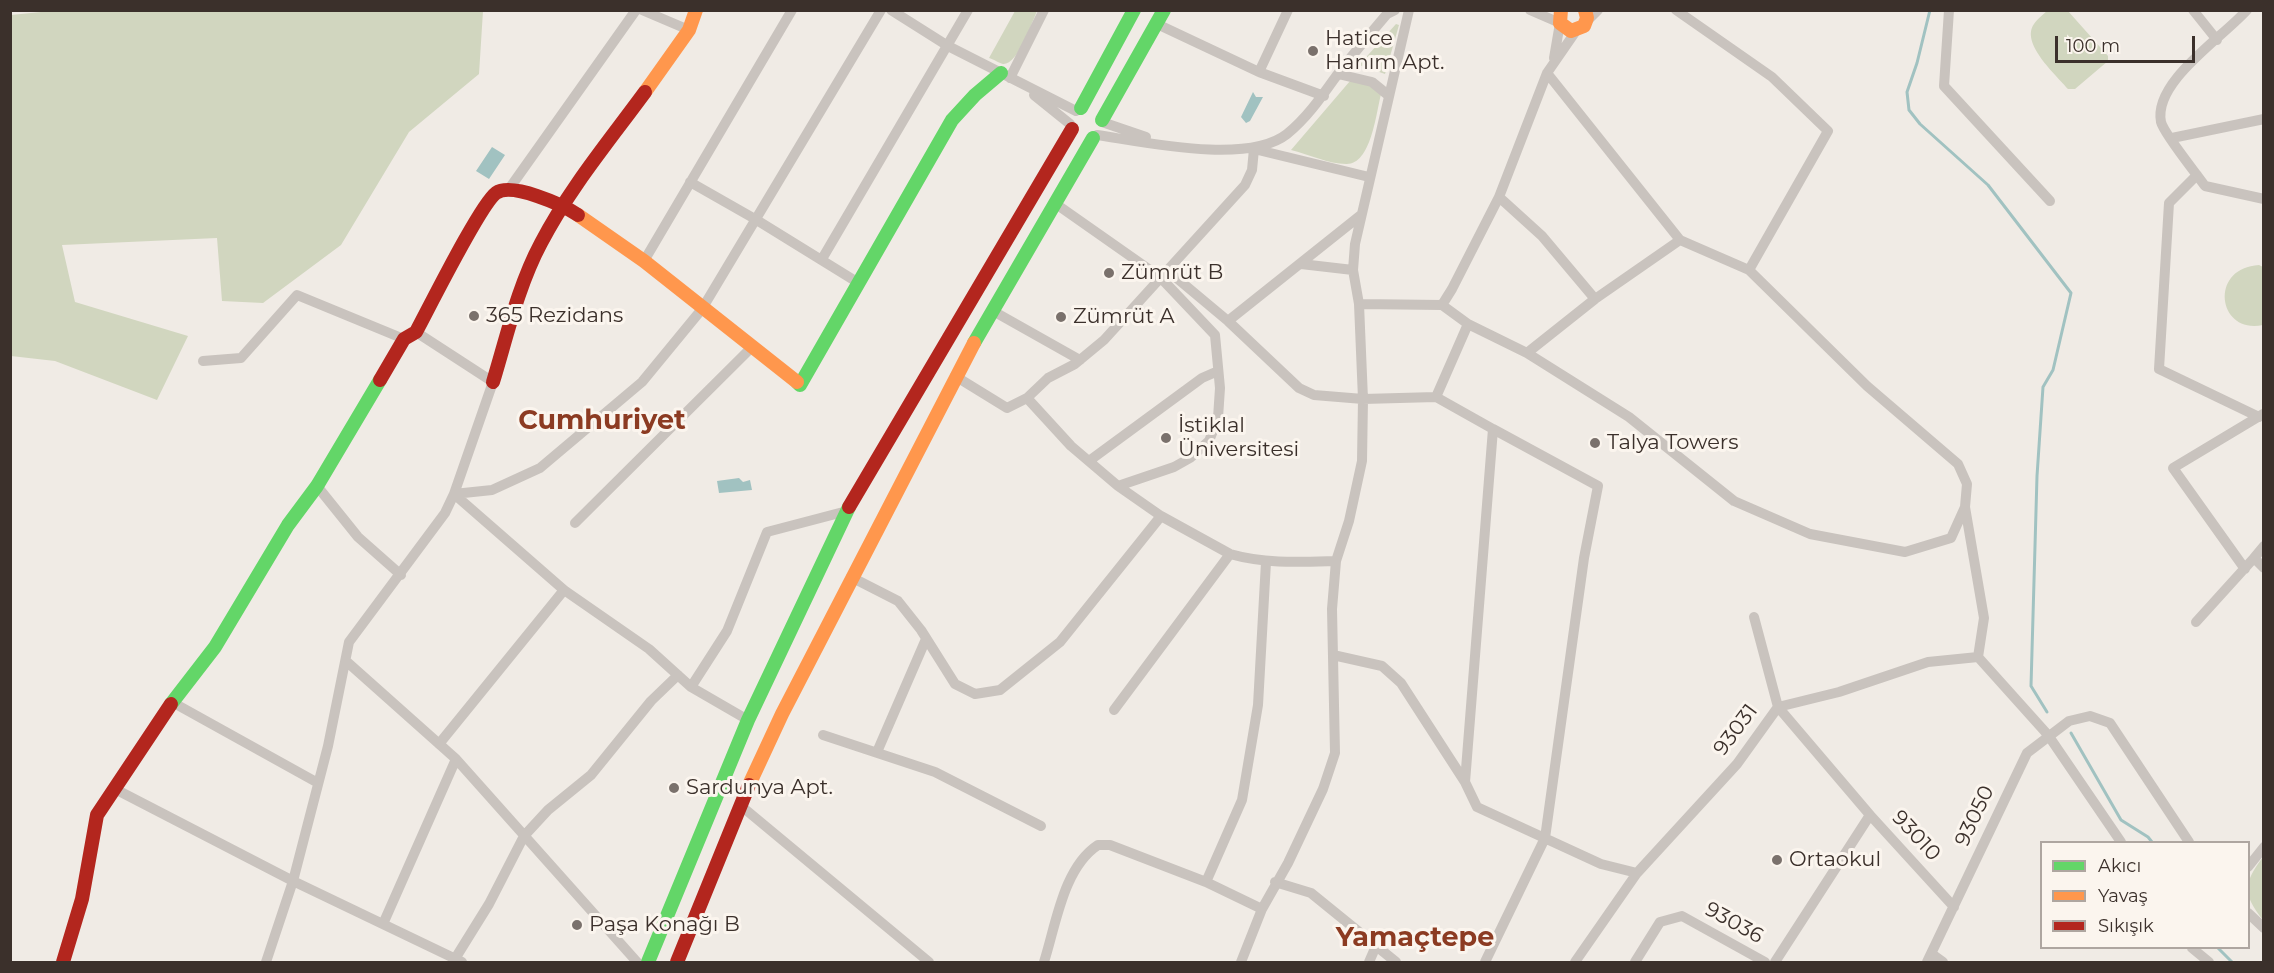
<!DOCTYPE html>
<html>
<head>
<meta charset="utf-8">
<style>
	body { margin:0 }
	#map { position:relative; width:2274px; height:973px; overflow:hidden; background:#f0ebe5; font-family:Montserrat,sans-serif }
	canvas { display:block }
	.frame { position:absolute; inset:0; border:12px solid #3b302b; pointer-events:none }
	.legend { position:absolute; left:2040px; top:841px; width:210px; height:108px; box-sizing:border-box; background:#fbf5ee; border:2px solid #aea6a0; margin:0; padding:8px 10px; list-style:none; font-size:18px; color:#3b302b }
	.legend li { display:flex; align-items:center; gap:12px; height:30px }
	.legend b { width:30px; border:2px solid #aea6a0 }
	.scale { position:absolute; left:2055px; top:36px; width:140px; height:27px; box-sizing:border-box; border:3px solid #3b302b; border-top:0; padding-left:8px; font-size:18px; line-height:21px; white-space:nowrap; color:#3b302b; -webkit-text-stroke:4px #fbf5ee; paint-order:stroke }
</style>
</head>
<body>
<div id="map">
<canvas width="2274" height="973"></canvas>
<div class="frame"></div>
<ul class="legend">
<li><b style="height:8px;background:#63d668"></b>Akıcı</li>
<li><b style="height:8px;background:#ff974d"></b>Yavaş</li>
<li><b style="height:8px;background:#b3261e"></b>Sıkışık</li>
</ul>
<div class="scale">100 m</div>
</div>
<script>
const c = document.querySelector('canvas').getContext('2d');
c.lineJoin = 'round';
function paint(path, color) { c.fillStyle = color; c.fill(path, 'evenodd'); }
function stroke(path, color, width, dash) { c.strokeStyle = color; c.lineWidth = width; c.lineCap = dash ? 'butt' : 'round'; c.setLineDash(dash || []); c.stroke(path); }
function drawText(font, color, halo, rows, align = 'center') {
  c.font = font + ' Montserrat,sans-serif'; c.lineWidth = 6; c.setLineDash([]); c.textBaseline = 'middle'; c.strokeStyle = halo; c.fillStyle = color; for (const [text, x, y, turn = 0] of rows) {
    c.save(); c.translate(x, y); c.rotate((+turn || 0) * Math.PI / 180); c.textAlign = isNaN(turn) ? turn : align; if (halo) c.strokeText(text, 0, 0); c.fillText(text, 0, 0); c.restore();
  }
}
paint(new Path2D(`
	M 2048,10 L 2068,11 L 2108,56 L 2108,61 L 2075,89 L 2068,89 C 2056,75 2020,43 2034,24 C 2037,19 2043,15 2048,10 Z
	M 51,11 L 483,11 L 479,74 L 409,132 L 341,245 L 263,303 L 222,301 L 217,238 L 62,245 L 75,302 L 188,336 L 157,400 L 55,361 L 11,356 L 11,15 Z
	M 1015,11 L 1037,11 C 1032,22 1018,65 1003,64 C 999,63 993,59 989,58 Z
	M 1396,24 L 1399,25 L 1385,74 L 1359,65 Z
	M 1350,81 C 1362,82 1374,84 1381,94 C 1376,114 1371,165 1346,164 C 1329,164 1308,154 1291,150 Z
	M 2259,265 L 2263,267 L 2263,325 C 2218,335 2208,268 2259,265 Z
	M 2263,857 L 2263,920 C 2242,893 2243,884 2263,857 Z`), '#d1d6bf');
paint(new Path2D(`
	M 1253,92 L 1256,97 L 1263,97 L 1250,121 L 1246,123 L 1241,117 Z
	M 492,147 L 505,155 L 489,179 L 476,171 Z
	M 739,478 L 743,482 L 750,480 L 752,490 L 719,493 L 717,481 Z`), '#a1c2c1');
stroke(new Path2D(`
	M 1930,10 L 1917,63 L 1907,92 L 1909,110 L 1920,124 L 1988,185 L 2071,293 L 2053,370 L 2043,387 L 2037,476 L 2031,686 L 2047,712
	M 2071,733 L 2121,820 L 2148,837 L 2152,842
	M 2218,948 L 2232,962`), '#a1c2c1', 3);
stroke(new Path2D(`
	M 642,10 L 689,30
	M 891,10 L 948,46 L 1076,111
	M 1530,10 L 1560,23 L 1554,58
	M 1676,10 L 1772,77 L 1828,131 L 1749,270
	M 1949,10 L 1944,86 L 2050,201
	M 2193,10 L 2217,40
	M 2247,10 C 2222,38 2153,82 2161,122 C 2164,134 2196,173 2205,186 L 2264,199
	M 1586,22 L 1598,10
	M 1157,24 L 1259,72 L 1288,10
	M 1259,72 L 1324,96
	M 1547,73 L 1680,240 L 1749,270 L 1867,386 L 1958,464 L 1967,484 L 1965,507 L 1984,618 L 1978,657
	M 1338,74 L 1372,82 L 1388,95
	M 1010,78 L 1044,10
	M 1034,95 L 1070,124
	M 1102,122 L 1146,137
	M 1097,135 C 1144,142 1248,165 1287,134 C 1307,118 1322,96 1337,75 C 1353,54 1370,34 1387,14 L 1395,10
	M 2172,138 L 2264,119
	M 2197,175 L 2169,203 L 2159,369 L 2259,417
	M 690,182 L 755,219 L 857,282
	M 509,189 L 636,10
	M 1499,197 L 1542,236 L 1595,299
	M 822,259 L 968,10
	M 644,261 L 792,10
	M 1301,264 L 1353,270
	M 1167,270 L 1228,321 L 1299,388 L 1314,395 L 1363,399 L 1436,397 L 1468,324
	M 1359,304 L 1442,305 L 1468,324 L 1527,353 L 1629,417 L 1734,501 L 1810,534 L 1905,552 L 1951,538 L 1965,507
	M 1442,305 L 1452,289 L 1499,197 L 1547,73 L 1576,31
	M 993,311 L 1080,360
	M 1228,321 L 1361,215
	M 1527,353 L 1595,299 L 1680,240
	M 203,361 L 241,358 L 297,295 L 404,339
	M 955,376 L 1007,408 L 1027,398 L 1071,446 L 1118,486 L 1174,467 L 1190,458 L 1209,441 L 1218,418 L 1220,388 L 1215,335 L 1160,277 L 1056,204
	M 1436,397 L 1493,429 L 1465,782
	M 1027,398 L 1048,378 L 1075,364 L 1104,340 L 1245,185 L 1252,170 L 1254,149 L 1369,177
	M 1089,461 L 1202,378 L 1218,371
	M 317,486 L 358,537 L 401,575
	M 454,494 L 492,490 L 540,468 L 642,382 L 702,309 L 881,10
	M 454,494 L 564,590 L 649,649 L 691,687 L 748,720
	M 1161,516 L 1230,554 C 1265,564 1300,562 1336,561
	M 575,523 L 752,347
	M 2264,546 L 2254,558 L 2264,568
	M 2245,569 L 2173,468 L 2263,414
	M 851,577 L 898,601 L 921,630 L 955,684 L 975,694 L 1000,690 L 1060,642 L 1161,516 L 1118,486
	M 1754,617 L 1778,707 L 1870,815
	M 2196,622 L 2254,558
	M 1333,655 L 1382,666 L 1401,683 L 1465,782 L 1477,807 L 1601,864 L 1637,873
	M 346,661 L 456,759 L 637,962
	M 691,687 L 727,631 L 767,532 L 847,511
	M 172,702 L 318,783
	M 1114,710 L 1230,554
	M 823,735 L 935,772 L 1041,826
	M 439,744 L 564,590
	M 877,752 L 926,639
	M 115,789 L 293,881 L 462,962
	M 740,805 L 929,962
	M 2248,867 L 2264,847
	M 1206,882 L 1242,800 L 1258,705 L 1266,562
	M 1275,882 L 1311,893 L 1396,962
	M 2248,913 L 2264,928
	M 383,924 L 456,759
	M 2192,948 L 2209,962
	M 1932,954 L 1943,962
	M 266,962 L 293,881 L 328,746 L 349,642 L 445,513 L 454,494 L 493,382 L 416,332
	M 453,962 L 489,904 L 524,836 L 548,810 L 591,775 L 651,701 L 678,675
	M 1044,962 C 1056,925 1063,868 1098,845 L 1110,845 L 1206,882 L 1262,909
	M 1241,962 L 1262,909 L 1288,863 L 1323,789 L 1335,753 L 1332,609 L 1336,561 L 1349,521 L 1362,461 L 1363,399 L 1359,304 L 1353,270 L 1355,244 L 1409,10
	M 1369,962 L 1376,946
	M 1485,962 L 1545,838 L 1584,558 L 1598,486 L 1493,429
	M 1575,962 L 1637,873 L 1737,764 L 1778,707 L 1839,692 L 1928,662 L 1978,657 L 2048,735 L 2121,842
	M 1635,962 L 1660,922 L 1682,916 L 1765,962
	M 1775,962 L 1870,815 L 1954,907
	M 1927,962 L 2027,753 L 2069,721 L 2090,716 L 2110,723 L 2189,842`), '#c9c3be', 10);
stroke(new Path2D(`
	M 1081,108 L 1134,10
	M 1102,120 L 1164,10
	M 974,343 L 1093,138
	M 797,382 L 800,385 L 952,120 L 975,95 L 1001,73
	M 171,704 L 215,647 L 288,525 L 317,486 L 380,380
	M 648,962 L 748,720 L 849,507`), '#63d668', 14);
stroke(new Path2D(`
	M 1561,10 L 1560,23 L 1571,31 L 1584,26 L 1587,18 L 1585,10
	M 645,92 L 689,30 L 696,10
	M 578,215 L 644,261 L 797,382
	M 749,785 L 782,714 L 974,343`), '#ff974d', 14);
stroke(new Path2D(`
	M 380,380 L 404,339 L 416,332 C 429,308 480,205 496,193 C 512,182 563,205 578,215
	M 493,382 C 507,336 518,286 541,243 C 569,189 609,141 645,92
	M 849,507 L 1072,129
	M 63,962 L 82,899 L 97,815 L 171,704
	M 677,962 L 749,785`), '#b3261e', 14);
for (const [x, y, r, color] of [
	[1313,51,6,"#7a716c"],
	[1109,273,6,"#7a716c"],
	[474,316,6,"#7a716c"],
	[1061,317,6,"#7a716c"],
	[1166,438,6,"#7a716c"],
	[1595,443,6,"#7a716c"],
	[674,788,6,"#7a716c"],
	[1777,860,6,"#7a716c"],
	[577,925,6,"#7a716c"]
]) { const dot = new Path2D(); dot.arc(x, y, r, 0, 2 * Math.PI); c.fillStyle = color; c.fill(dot); stroke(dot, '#fbf5ee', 2); }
drawText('21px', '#3b302b', '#fbf5ee', [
	["Hatice",1325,39],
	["Hanım Apt.",1325,63],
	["Zümrüt B",1121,273],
	["365 Rezidans",486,316],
	["Zümrüt A",1073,317],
	["İstiklal",1178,426],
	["Üniversitesi",1178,450],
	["Talya Towers",1607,443],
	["Sardunya Apt.",686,788],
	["Ortaokul",1789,860],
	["Paşa Konağı B",589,925]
], 'left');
drawText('21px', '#3b302b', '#fbf5ee', [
	["93031",1736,730,-53],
	["93050",1975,816,-65],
	["93010",1916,836,47],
	["93036",1734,923,29]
]);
drawText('bold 27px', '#8c3b22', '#fbf5ee', [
	["Cumhuriyet",602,421],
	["Yamaçtepe",1415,938]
]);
</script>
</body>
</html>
